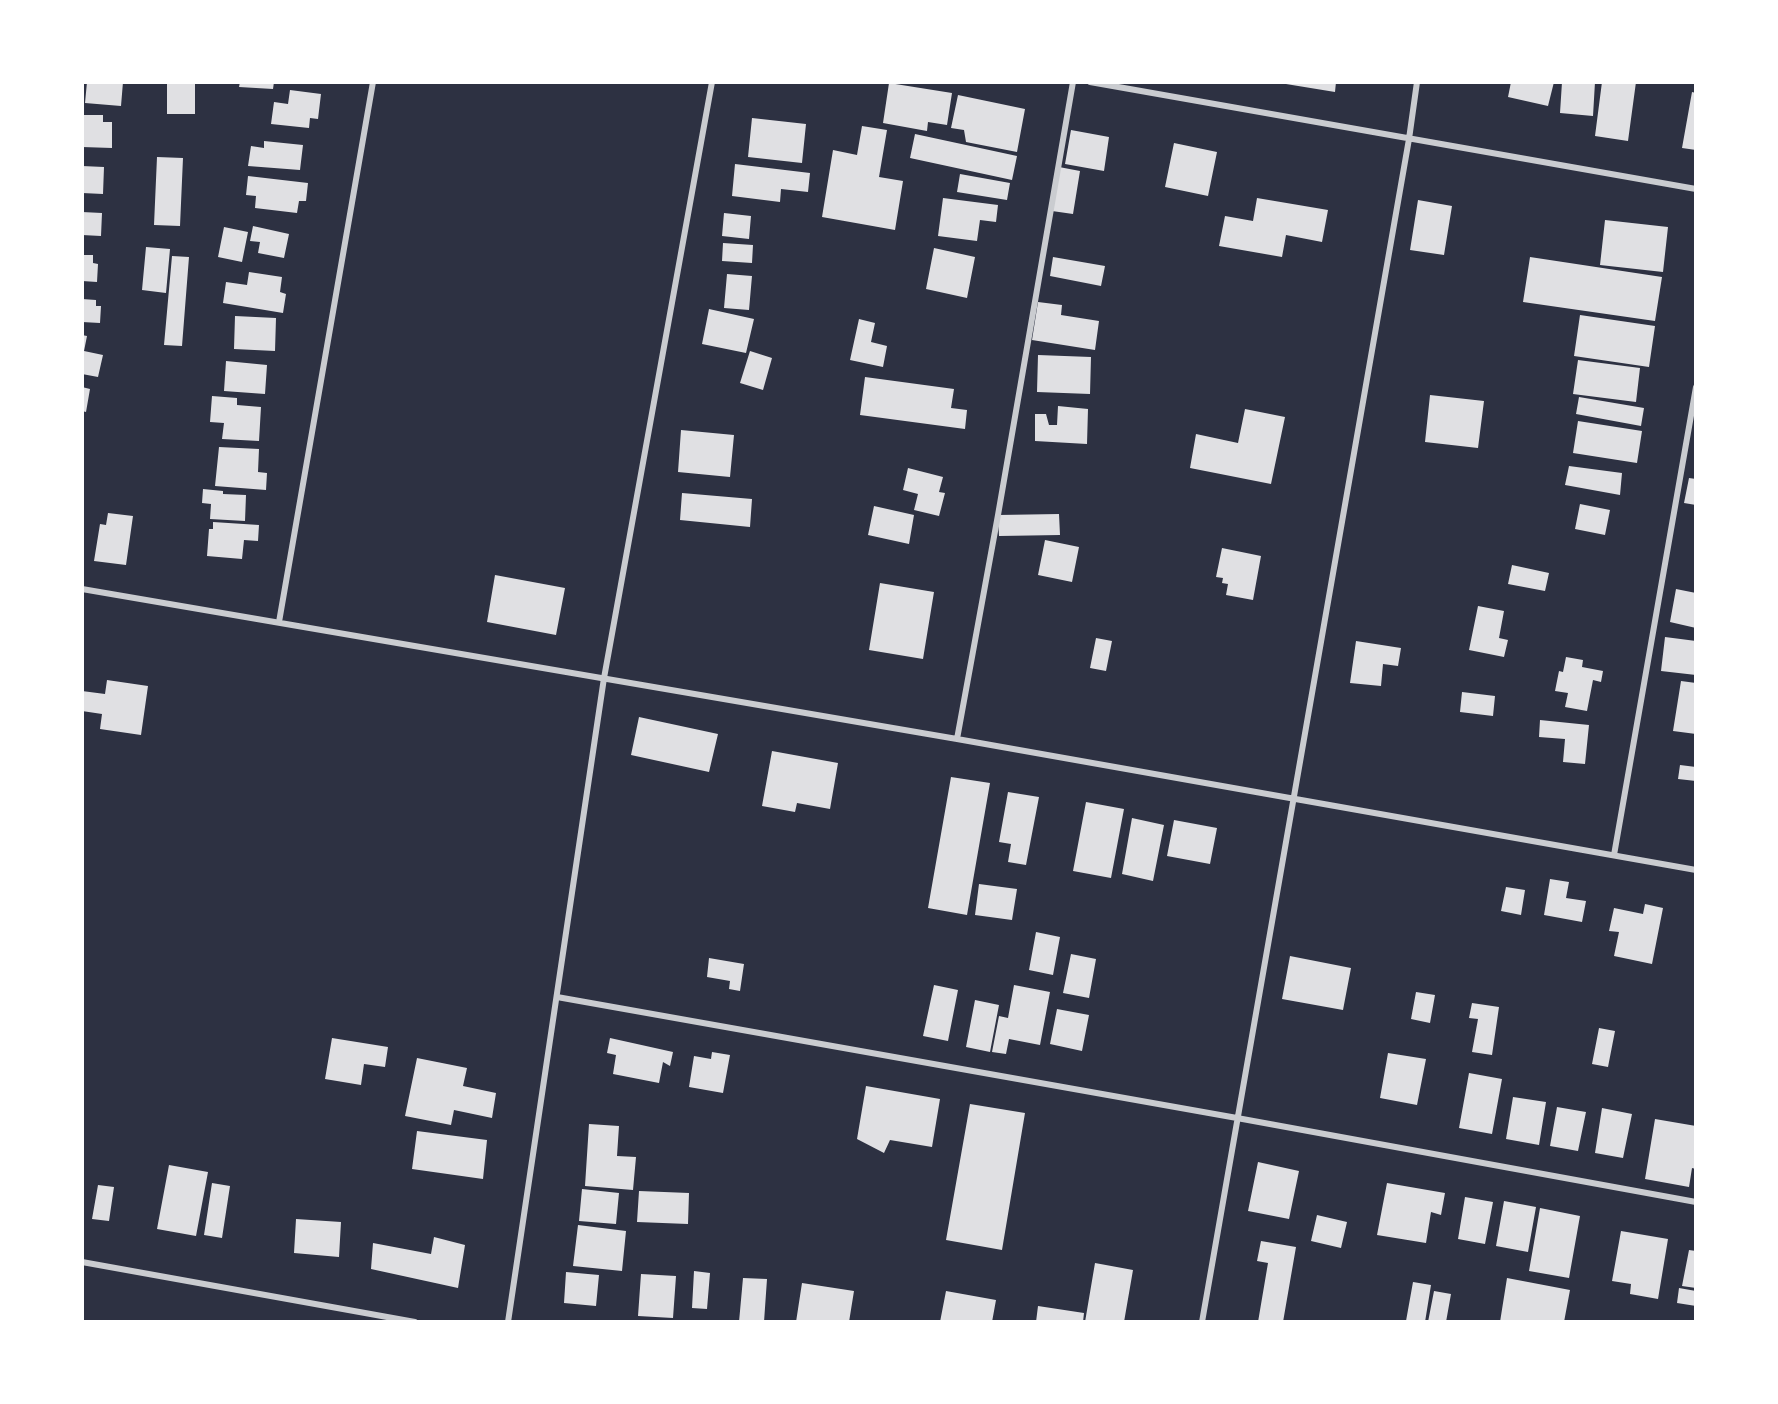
<!DOCTYPE html>
<html>
<head>
<meta charset="utf-8">
<style>
	body { margin:0 }
	#map { position:relative; width:1778px; height:1404px; overflow:hidden; background:#2d3142; font-family:"Roboto Condensed",sans-serif }
	canvas { display:block }
	.frame { position:absolute; inset:0; border:84px solid #fff; pointer-events:none }
</style>
</head>
<body>
<div id="map">
<canvas width="1778" height="1404"></canvas>
<div class="frame"></div>
</div>
<script>
const c = document.querySelector('canvas').getContext('2d');
c.lineJoin = 'round';
function paint(path, color) { c.fillStyle = color; c.fill(path, 'evenodd'); }
function stroke(path, color, width, dash) { c.strokeStyle = color; c.lineWidth = width; c.lineCap = dash ? 'butt' : 'round'; c.setLineDash(dash || []); c.stroke(path); }
paint(new Path2D(`
	M 87,82 L 123,82 L 121,106 L 85,103 Z
	M 167,82 L 195,82 L 195,114 L 167,114 Z
	M 240,82 L 274,82 L 273,89 L 239,87 Z
	M 1286,82 L 1336,82 L 1335,92 L 1286,84 Z
	M 1511,82 L 1554,82 L 1548,106 L 1508,97 Z
	M 1562,82 L 1595,82 L 1593,116 L 1560,113 Z
	M 1602,82 L 1636,82 L 1628,141 L 1595,136 Z
	M 889,83 L 952,93 L 947,125 L 928,122 L 927,131 L 883,123 Z
	M 290,90 L 321,94 L 318,119 L 310,118 L 309,128 L 271,124 L 274,102 L 288,104 Z
	M 1692,92 L 1696,93 L 1696,150 L 1682,148 Z
	M 958,95 L 1025,109 L 1017,152 L 966,142 L 964,130 L 951,128 Z
	M 82,115 L 103,115 L 103,122 L 112,122 L 112,148 L 82,147 Z
	M 752,118 L 806,124 L 802,163 L 748,157 Z
	M 862,126 L 887,130 L 879,177 L 903,181 L 895,230 L 822,217 L 833,150 L 857,155 Z
	M 1071,130 L 1109,137 L 1104,171 L 1065,164 Z
	M 915,134 L 1017,156 L 1012,180 L 910,158 Z
	M 264,141 L 303,145 L 300,170 L 248,166 L 251,146 L 264,148 Z
	M 1174,143 L 1217,152 L 1208,196 L 1165,187 Z
	M 157,157 L 183,158 L 180,226 L 154,225 Z
	M 735,164 L 810,173 L 808,192 L 781,189 L 780,202 L 732,196 Z
	M 82,166 L 104,167 L 103,194 L 82,193 Z
	M 1059,167 L 1080,171 L 1073,214 L 1052,211 Z
	M 960,174 L 1010,183 L 1007,200 L 957,192 Z
	M 248,176 L 308,183 L 306,201 L 299,201 L 297,213 L 255,208 L 256,196 L 246,195 Z
	M 943,198 L 998,205 L 996,222 L 980,220 L 977,241 L 938,236 Z
	M 1257,198 L 1328,210 L 1322,242 L 1286,235 L 1282,257 L 1219,246 L 1225,216 L 1253,221 Z
	M 1418,200 L 1452,206 L 1444,255 L 1410,250 Z
	M 82,212 L 102,213 L 101,236 L 82,235 Z
	M 724,213 L 751,216 L 749,239 L 722,236 Z
	M 1605,220 L 1668,227 L 1663,272 L 1600,265 Z
	M 253,226 L 289,234 L 284,258 L 258,253 L 260,242 L 250,241 Z
	M 224,227 L 248,232 L 242,262 L 218,257 Z
	M 723,243 L 753,245 L 752,263 L 722,261 Z
	M 146,247 L 170,249 L 166,293 L 142,290 Z
	M 934,248 L 975,257 L 967,298 L 926,289 Z
	M 82,255 L 93,255 L 93,263 L 98,264 L 97,282 L 82,281 Z
	M 172,256 L 189,257 L 182,346 L 164,345 Z
	M 1053,257 L 1105,266 L 1101,286 L 1050,276 Z
	M 1530,257 L 1662,277 L 1655,321 L 1523,302 Z
	M 249,272 L 282,277 L 280,292 L 286,294 L 283,313 L 223,303 L 226,282 L 247,285 Z
	M 727,274 L 752,276 L 749,310 L 724,308 Z
	M 82,299 L 96,300 L 96,306 L 101,306 L 100,323 L 82,322 Z
	M 1038,302 L 1062,305 L 1061,315 L 1099,321 L 1095,350 L 1032,340 Z
	M 709,309 L 754,319 L 746,353 L 702,344 Z
	M 1580,315 L 1655,326 L 1649,367 L 1574,356 Z
	M 235,316 L 276,318 L 275,351 L 234,349 Z
	M 859,319 L 875,323 L 871,342 L 887,346 L 883,367 L 850,360 Z
	M 82,335 L 87,336 L 84,351 L 103,355 L 98,377 L 82,374 Z
	M 750,351 L 772,358 L 763,390 L 740,383 Z
	M 1038,355 L 1091,357 L 1090,394 L 1037,392 Z
	M 1578,360 L 1640,368 L 1636,402 L 1573,394 Z
	M 226,361 L 267,365 L 265,394 L 224,391 Z
	M 865,377 L 954,389 L 951,408 L 967,410 L 965,429 L 860,415 Z
	M 82,387 L 90,389 L 86,412 L 82,411 Z
	M 1430,395 L 1484,401 L 1478,448 L 1425,442 Z
	M 212,396 L 237,398 L 237,405 L 261,407 L 259,441 L 222,439 L 224,423 L 210,422 Z
	M 1579,397 L 1644,408 L 1641,426 L 1576,414 Z
	M 1058,406 L 1088,409 L 1087,444 L 1035,441 L 1035,414 L 1046,414 L 1049,425 L 1057,425 Z
	M 1245,409 L 1285,417 L 1271,484 L 1190,468 L 1196,434 L 1238,443 Z
	M 1578,421 L 1642,431 L 1637,463 L 1573,453 Z
	M 681,430 L 734,435 L 730,477 L 678,472 Z
	M 219,447 L 259,449 L 258,472 L 267,473 L 266,490 L 215,486 Z
	M 1569,466 L 1622,473 L 1620,495 L 1565,485 Z
	M 908,468 L 943,477 L 939,492 L 945,493 L 939,516 L 914,510 L 918,494 L 903,490 Z
	M 1689,478 L 1696,479 L 1696,505 L 1684,503 Z
	M 203,489 L 223,491 L 223,494 L 246,495 L 245,521 L 210,519 L 211,504 L 202,503 Z
	M 682,493 L 752,499 L 750,527 L 680,520 Z
	M 1580,504 L 1610,510 L 1605,535 L 1575,529 Z
	M 874,506 L 914,515 L 909,544 L 868,535 Z
	M 108,513 L 133,516 L 126,565 L 94,561 L 100,524 L 106,525 Z
	M 1059,514 L 1060,535 L 999,536 L 998,515 Z
	M 213,522 L 259,525 L 258,541 L 244,540 L 242,559 L 207,556 L 209,529 L 213,529 Z
	M 1045,540 L 1079,547 L 1072,582 L 1038,575 Z
	M 1222,548 L 1261,556 L 1253,600 L 1226,595 L 1228,584 L 1222,583 L 1223,578 L 1216,577 Z
	M 1512,565 L 1549,573 L 1545,591 L 1508,584 Z
	M 495,575 L 565,588 L 556,635 L 487,622 Z
	M 880,583 L 934,592 L 923,659 L 869,650 Z
	M 1676,589 L 1696,593 L 1696,628 L 1670,622 Z
	M 1478,606 L 1504,611 L 1499,638 L 1508,640 L 1504,657 L 1469,650 Z
	M 1665,637 L 1696,641 L 1696,675 L 1661,671 Z
	M 1096,638 L 1112,641 L 1106,671 L 1090,668 Z
	M 1356,641 L 1401,648 L 1398,666 L 1383,664 L 1381,686 L 1350,683 Z
	M 1566,657 L 1583,660 L 1582,667 L 1603,671 L 1601,682 L 1593,680 L 1587,711 L 1565,707 L 1568,693 L 1555,691 L 1559,671 L 1563,672 Z
	M 107,680 L 148,686 L 141,735 L 100,729 L 102,714 L 82,711 L 82,691 L 105,694 Z
	M 1681,681 L 1696,683 L 1696,734 L 1673,731 Z
	M 1462,692 L 1495,696 L 1493,716 L 1460,712 Z
	M 639,717 L 718,734 L 709,772 L 631,755 Z
	M 1540,720 L 1589,725 L 1585,764 L 1563,762 L 1565,739 L 1539,737 Z
	M 772,751 L 838,763 L 830,809 L 797,803 L 795,812 L 762,806 Z
	M 1680,765 L 1696,767 L 1696,781 L 1678,779 Z
	M 951,777 L 990,783 L 967,915 L 928,908 Z
	M 1008,792 L 1039,797 L 1026,865 L 1008,862 L 1011,844 L 999,842 Z
	M 1086,802 L 1124,809 L 1111,878 L 1073,871 Z
	M 1132,818 L 1164,825 L 1153,881 L 1122,874 Z
	M 1174,820 L 1217,828 L 1210,864 L 1167,856 Z
	M 1550,879 L 1569,882 L 1566,898 L 1586,901 L 1582,922 L 1544,915 Z
	M 979,884 L 1017,889 L 1012,920 L 975,915 Z
	M 1506,887 L 1525,890 L 1521,915 L 1501,911 Z
	M 1645,904 L 1663,908 L 1652,964 L 1614,956 L 1619,932 L 1609,931 L 1614,908 L 1643,914 Z
	M 1036,932 L 1060,937 L 1053,975 L 1029,970 Z
	M 1071,954 L 1096,959 L 1089,998 L 1063,993 Z
	M 1290,956 L 1351,968 L 1343,1010 L 1282,999 Z
	M 709,958 L 744,964 L 740,991 L 729,989 L 730,981 L 707,977 Z
	M 934,985 L 958,990 L 948,1041 L 923,1036 Z
	M 1014,985 L 1050,992 L 1040,1045 L 1009,1039 L 1006,1054 L 992,1052 L 999,1016 L 1008,1018 Z
	M 1416,992 L 1435,995 L 1430,1023 L 1411,1019 Z
	M 975,1000 L 999,1005 L 990,1052 L 966,1047 Z
	M 1472,1003 L 1499,1007 L 1492,1055 L 1472,1052 L 1478,1019 L 1469,1018 Z
	M 1057,1009 L 1089,1015 L 1082,1051 L 1050,1044 Z
	M 1599,1028 L 1615,1031 L 1608,1067 L 1592,1064 Z
	M 332,1038 L 388,1047 L 385,1067 L 364,1064 L 361,1085 L 325,1079 Z
	M 610,1038 L 673,1052 L 670,1066 L 663,1062 L 659,1083 L 613,1074 L 616,1055 L 607,1053 Z
	M 712,1052 L 730,1055 L 723,1093 L 689,1087 L 694,1056 L 711,1059 Z
	M 1388,1053 L 1426,1059 L 1417,1105 L 1380,1098 Z
	M 417,1058 L 467,1068 L 463,1086 L 496,1093 L 492,1118 L 454,1110 L 451,1125 L 405,1116 Z
	M 1469,1073 L 1502,1079 L 1492,1134 L 1459,1128 Z
	M 866,1086 L 940,1099 L 932,1147 L 890,1140 L 884,1153 L 857,1139 Z
	M 1513,1097 L 1546,1102 L 1539,1145 L 1506,1139 Z
	M 970,1104 L 1025,1113 L 1002,1250 L 946,1240 Z
	M 1557,1107 L 1586,1112 L 1578,1151 L 1550,1146 Z
	M 1602,1108 L 1632,1114 L 1623,1158 L 1595,1153 Z
	M 1655,1119 L 1696,1126 L 1696,1169 L 1692,1168 L 1689,1187 L 1645,1179 Z
	M 589,1124 L 619,1126 L 617,1156 L 636,1157 L 633,1190 L 585,1186 Z
	M 417,1131 L 487,1140 L 483,1179 L 412,1169 Z
	M 1258,1162 L 1299,1171 L 1289,1219 L 1248,1211 Z
	M 169,1165 L 208,1172 L 196,1236 L 157,1229 Z
	M 212,1183 L 230,1186 L 222,1238 L 204,1235 Z
	M 1387,1183 L 1445,1193 L 1441,1215 L 1431,1212 L 1426,1243 L 1377,1235 Z
	M 98,1185 L 114,1187 L 109,1221 L 92,1219 Z
	M 582,1189 L 619,1193 L 616,1224 L 579,1221 Z
	M 639,1191 L 689,1193 L 688,1224 L 637,1222 Z
	M 1465,1197 L 1493,1202 L 1485,1244 L 1458,1239 Z
	M 1504,1201 L 1536,1207 L 1528,1252 L 1496,1246 Z
	M 1540,1208 L 1580,1216 L 1569,1278 L 1529,1271 Z
	M 1317,1215 L 1347,1222 L 1341,1248 L 1311,1241 Z
	M 296,1219 L 341,1222 L 339,1257 L 294,1253 Z
	M 578,1225 L 626,1231 L 622,1271 L 573,1266 Z
	M 1621,1231 L 1668,1239 L 1658,1299 L 1630,1294 L 1631,1284 L 1612,1281 Z
	M 434,1237 L 465,1245 L 458,1288 L 371,1269 L 373,1243 L 431,1254 Z
	M 1261,1241 L 1296,1247 L 1283,1322 L 1258,1322 L 1268,1263 L 1257,1261 Z
	M 1689,1250 L 1696,1251 L 1696,1288 L 1682,1286 Z
	M 1095,1263 L 1133,1270 L 1124,1322 L 1085,1322 Z
	M 694,1271 L 710,1273 L 707,1309 L 692,1308 Z
	M 566,1272 L 599,1275 L 596,1306 L 564,1303 Z
	M 641,1274 L 676,1276 L 673,1318 L 638,1316 Z
	M 743,1278 L 767,1279 L 764,1322 L 739,1322 Z
	M 1507,1278 L 1570,1290 L 1564,1322 L 1500,1322 Z
	M 1413,1282 L 1431,1285 L 1425,1322 L 1406,1321 Z
	M 802,1283 L 854,1291 L 849,1322 L 796,1322 Z
	M 1679,1288 L 1696,1291 L 1696,1306 L 1677,1303 Z
	M 946,1291 L 996,1300 L 992,1322 L 940,1322 Z
	M 1434,1291 L 1451,1294 L 1446,1322 L 1428,1322 Z
	M 1038,1306 L 1084,1313 L 1083,1322 L 1036,1322 Z`), '#e0e0e3');
stroke(new Path2D(`
	M 1090,82 L 1696,189
	M 82,589 L 957,739 L 1696,870
	M 279,622 L 373,82
	M 957,739 L 998,515 L 1073,82
	M 1614,855 L 1696,387
	M 557,997 L 1237,1118 L 1696,1202
	M 82,1262 L 415,1322
	M 508,1322 L 604,678 L 712,82
	M 1202,1322 L 1409,139 L 1417,82`), '#caccd0', 6);
</script>
</body>
</html>
